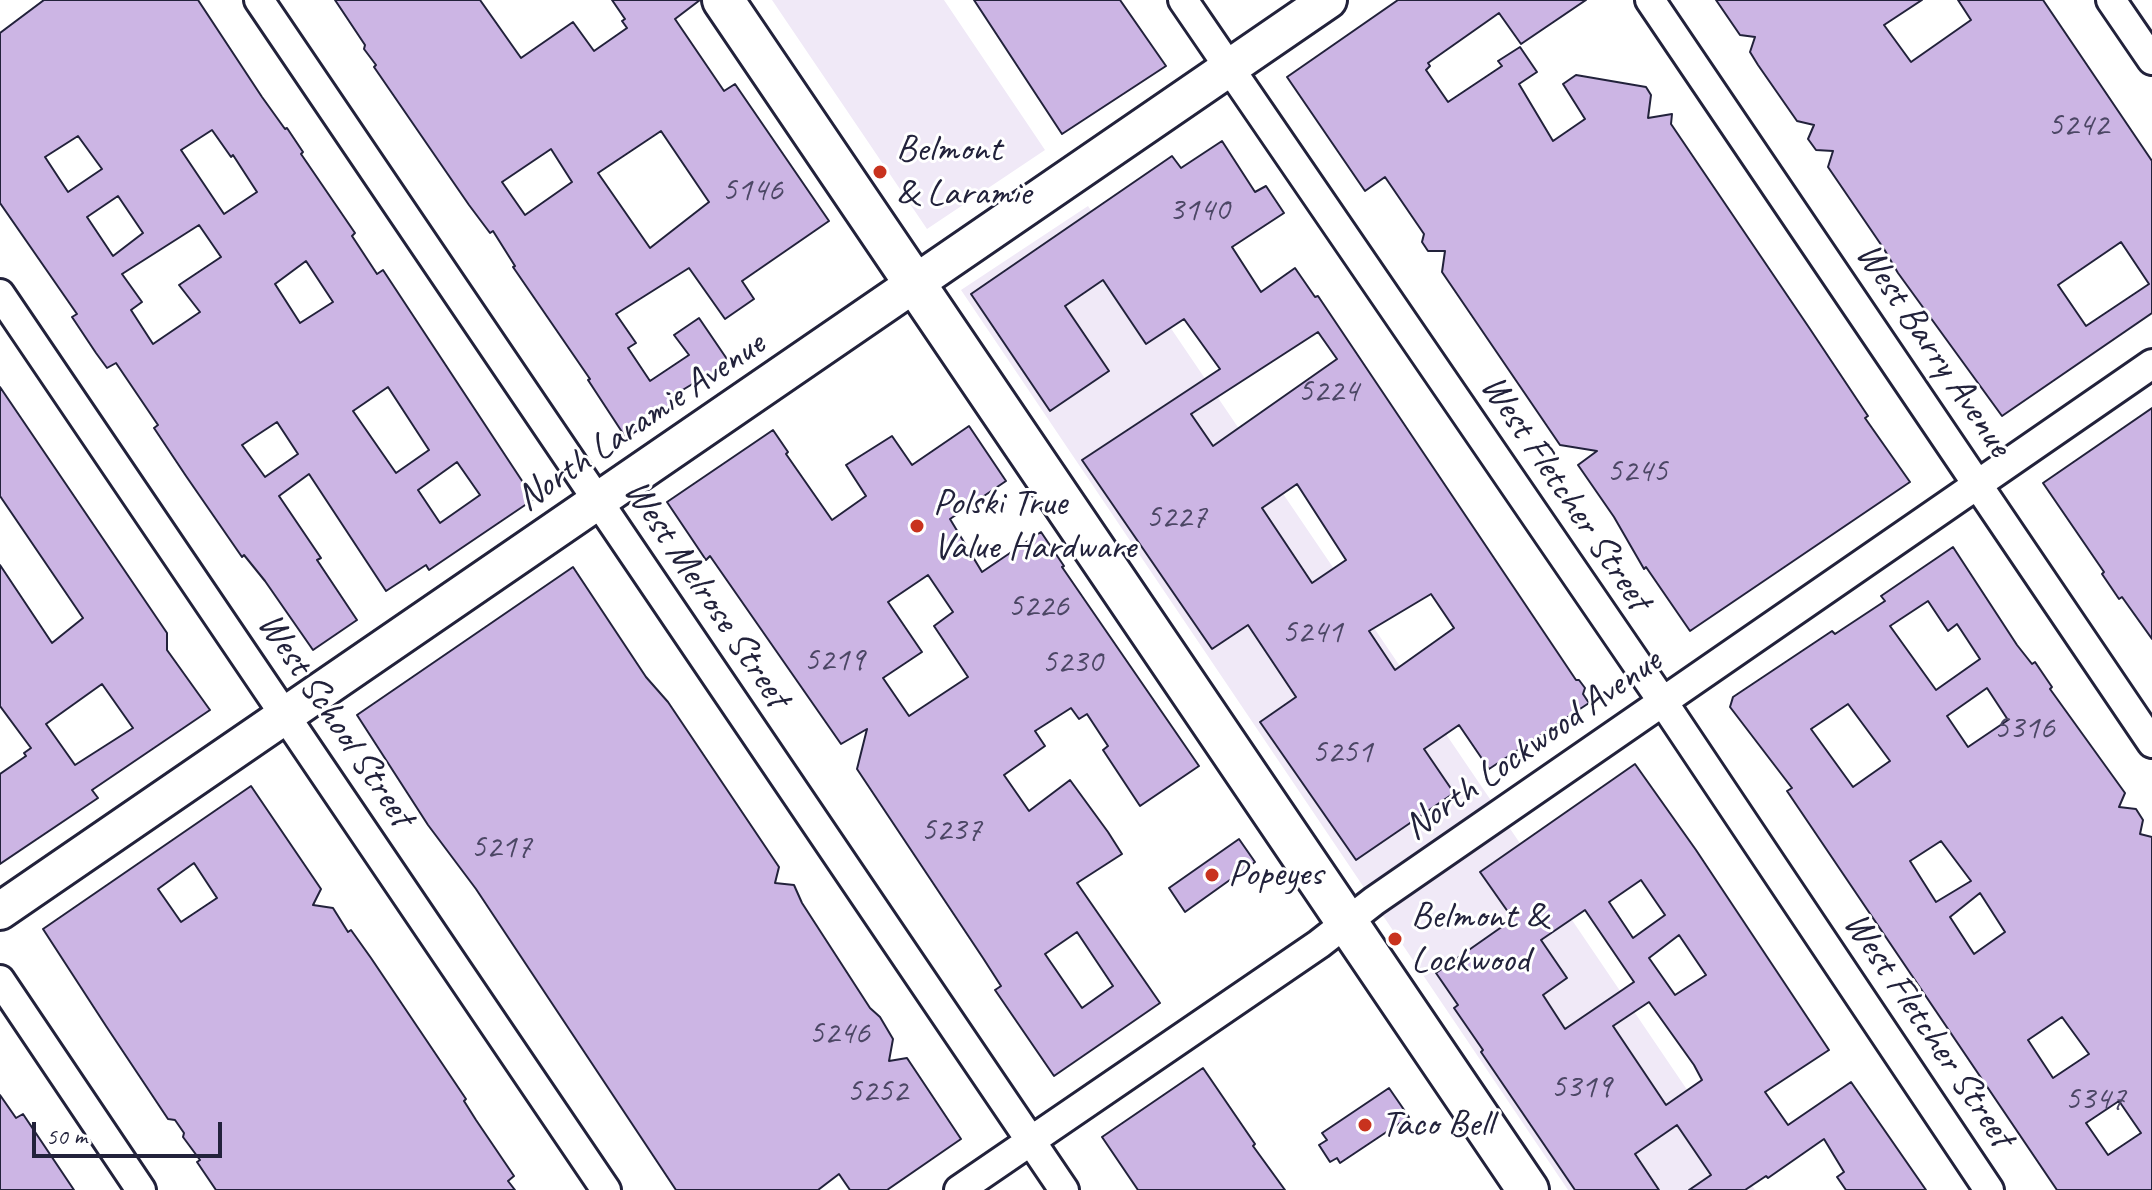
<!DOCTYPE html>
<html>
<head>
<meta charset="utf-8">
<style>
	body { margin:0 }
	#map { position:relative; width:2152px; height:1190px; overflow:hidden; background:#fff; font-family:Caveat,sans-serif }
	canvas { display:block }
	.scale { position:absolute; left:32px; top:1122px; width:190px; height:36px; box-sizing:border-box; border:4px solid #22223b; border-top:0; padding-left:10px; font-size:24px; line-height:28px; white-space:nowrap; color:#22223b; -webkit-text-stroke:6px #fff; paint-order:stroke }
</style>
</head>
<body>
<div id="map">
<canvas width="2152" height="1190"></canvas>
<div class="scale">50 m</div>
</div>
<script>
const c = document.querySelector('canvas').getContext('2d');
c.lineJoin = 'round';
function paint(path, color) { c.fillStyle = color; c.fill(path, 'evenodd'); }
function stroke(path, color, width, dash) { c.strokeStyle = color; c.lineWidth = width; c.lineCap = dash ? 'butt' : 'round'; c.setLineDash(dash || []); c.stroke(path); }
function drawText(font, color, halo, rows, align = 'center') {
  c.font = font + ' Caveat,sans-serif'; c.lineWidth = 6; c.setLineDash([]); c.textBaseline = 'middle'; c.strokeStyle = halo; c.fillStyle = color; for (const [text, x, y, turn = 0] of rows) {
    c.save(); c.translate(x, y); c.rotate((+turn || 0) * Math.PI / 180); c.textAlign = isNaN(turn) ? turn : align; if (halo) c.strokeText(text, 0, 0); c.fillText(text, 0, 0); c.restore();
  }
}
paint(new Path2D(`
	M 772,0 L 944,0 L 1045,150 L 927,229 Z
	M 1088,206 L 1755,1190 L 1568,1190 L 961,290 Z`), '#f0e9f7');
const building = new Path2D(`
	M 44,0 L 198,0 L 262,97 L 285,129 L 287,128 L 303,152 L 301,154 L 355,233 L 352,236 L 377,274 L 383,270 L 534,499 L 429,570 L 426,565 L 386,591 L 309,474 L 279,496 L 321,558 L 317,560 L 357,620 L 313,650 L 265,581 L 244,555 L 242,557 L 186,476 L 154,428 L 158,425 L 116,363 L 107,368 L 96,353 L 72,317 L 77,314 L 0,203 L 0,33 ZM 212,130 L 231,157 L 233,155 L 257,192 L 224,214 L 181,150 ZM 78,136 L 102,169 L 68,192 L 45,157 ZM 118,196 L 143,233 L 113,256 L 87,217 ZM 199,225 L 221,257 L 179,285 L 200,312 L 153,344 L 131,310 L 142,302 L 122,274 ZM 306,261 L 333,302 L 300,323 L 275,284 ZM 388,387 L 429,450 L 396,473 L 353,411 ZM 277,422 L 298,454 L 265,477 L 242,445 ZM 457,462 L 480,495 L 440,523 L 418,490 Z
	M 335,0 L 480,0 L 521,58 L 573,22 L 594,51 L 627,28 L 622,21 L 625,19 L 612,0 L 700,0 L 675,19 L 724,91 L 735,84 L 829,221 L 742,281 L 754,299 L 725,319 L 689,268 L 616,314 L 636,343 L 628,348 L 650,381 L 689,355 L 674,335 L 699,318 L 731,365 L 707,382 L 704,377 L 671,397 L 676,405 L 626,438 L 588,380 L 590,379 L 513,267 L 515,266 L 493,231 L 490,233 L 469,205 L 374,67 L 376,65 L 364,49 L 365,45 ZM 661,131 L 709,202 L 650,248 L 598,173 ZM 551,149 L 572,182 L 525,215 L 502,182 Z
	M 974,0 L 1120,0 L 1166,66 L 1062,134 Z
	M 1398,0 L 1586,0 L 1521,44 L 1499,13 L 1428,63 L 1430,66 L 1426,70 L 1448,102 L 1502,66 L 1498,61 L 1520,47 L 1537,72 L 1519,84 L 1553,141 L 1585,119 L 1563,84 L 1576,75 L 1646,87 L 1651,95 L 1648,118 L 1672,114 L 1671,124 L 1810,329 L 1868,416 L 1865,418 L 1910,482 L 1690,631 L 1646,567 L 1644,569 L 1614,517 L 1578,465 L 1597,451 L 1560,445 L 1442,272 L 1445,251 L 1428,251 L 1422,242 L 1424,234 L 1385,177 L 1365,191 L 1287,77 Z
	M 1716,0 L 1922,0 L 1884,25 L 1911,62 L 1971,20 L 1958,0 L 2043,0 L 2152,161 L 2152,313 L 2002,416 L 1898,273 L 1884,249 L 1828,167 L 1833,151 L 1816,150 L 1808,139 L 1814,125 L 1797,121 L 1758,65 L 1750,52 L 1755,37 L 1740,35 ZM 2121,242 L 2149,284 L 2086,326 L 2058,285 Z
	M 1222,141 L 1255,192 L 1266,186 L 1284,213 L 1232,247 L 1261,292 L 1295,268 L 1315,297 L 1318,296 L 1576,680 L 1579,680 L 1585,688 L 1583,694 L 1589,703 L 1489,769 L 1459,725 L 1424,749 L 1454,793 L 1356,860 L 1260,722 L 1296,697 L 1248,625 L 1212,649 L 1082,460 L 1220,369 L 1184,319 L 1146,344 L 1103,280 L 1065,306 L 1109,371 L 1050,411 L 971,294 L 1172,156 L 1181,168 ZM 1318,332 L 1337,359 L 1213,446 L 1191,414 ZM 1297,484 L 1346,560 L 1312,583 L 1262,508 ZM 1431,594 L 1454,628 L 1395,670 L 1369,631 Z
	M 0,387 L 167,633 L 167,650 L 210,710 L 92,790 L 98,798 L 0,864 L 0,774 L 26,756 L 24,753 L 31,748 L 0,706 L 0,565 L 52,643 L 83,618 L 0,496 ZM 102,684 L 133,728 L 75,765 L 46,724 Z
	M 2152,408 L 2152,639 L 2122,597 L 2119,599 L 2102,574 L 2104,572 L 2043,483 Z
	M 969,426 L 1006,481 L 950,519 L 982,572 L 1041,532 L 1064,566 L 1062,567 L 1199,766 L 1140,806 L 1103,750 L 1108,746 L 1087,714 L 1079,719 L 1071,708 L 1035,731 L 1045,746 L 1004,775 L 1029,811 L 1070,780 L 1108,832 L 1122,854 L 1077,883 L 1160,1003 L 1054,1076 L 995,990 L 1001,986 L 983,958 L 857,769 L 867,729 L 841,744 L 710,556 L 706,560 L 667,502 L 773,430 L 788,452 L 786,454 L 832,520 L 866,496 L 846,465 L 892,436 L 912,465 ZM 928,575 L 953,612 L 934,626 L 968,677 L 909,716 L 883,678 L 922,652 L 888,602 ZM 1077,932 L 1113,986 L 1082,1008 L 1045,954 Z
	M 1953,547 L 2017,645 L 2032,664 L 2035,662 L 2052,687 L 2050,689 L 2125,793 L 2119,807 L 2136,809 L 2143,820 L 2140,834 L 2152,837 L 2152,1190 L 2057,1190 L 1787,791 L 1792,788 L 1730,707 L 1733,697 L 1832,631 L 1835,634 L 1885,601 L 1881,596 ZM 1928,601 L 1948,631 L 1957,624 L 1980,659 L 1936,690 L 1890,626 ZM 1987,688 L 2008,720 L 1968,747 L 1947,716 ZM 1848,704 L 1890,761 L 1853,787 L 1811,729 ZM 1941,841 L 1971,881 L 1936,902 L 1910,861 ZM 1980,893 L 2005,932 L 1974,954 L 1950,917 ZM 2062,1017 L 2089,1054 L 2053,1078 L 2028,1040 ZM 2119,1101 L 2141,1133 L 2108,1155 L 2086,1123 Z
	M 573,567 L 646,677 L 668,702 L 779,867 L 775,883 L 794,885 L 802,903 L 870,1008 L 880,1017 L 893,1039 L 889,1061 L 907,1058 L 961,1139 L 887,1190 L 850,1190 L 839,1174 L 818,1190 L 676,1190 L 476,889 L 428,825 L 357,715 Z
	M 1635,764 L 1696,850 L 1829,1050 L 1765,1092 L 1788,1125 L 1851,1082 L 1926,1190 L 1846,1190 L 1837,1177 L 1844,1172 L 1824,1139 L 1768,1178 L 1766,1176 L 1745,1190 L 1689,1190 L 1711,1175 L 1677,1125 L 1635,1154 L 1659,1190 L 1575,1190 L 1481,1052 L 1483,1050 L 1454,1008 L 1458,1005 L 1436,973 L 1513,919 L 1480,872 ZM 1641,880 L 1665,915 L 1633,938 L 1609,902 ZM 1585,910 L 1634,982 L 1565,1029 L 1543,995 L 1567,978 L 1541,940 ZM 1679,935 L 1706,975 L 1675,995 L 1649,958 ZM 1649,1002 L 1694,1065 L 1702,1080 L 1666,1105 L 1613,1026 Z
	M 251,786 L 321,889 L 313,905 L 333,908 L 348,932 L 351,930 L 371,958 L 466,1099 L 464,1101 L 476,1120 L 514,1176 L 508,1181 L 515,1190 L 216,1190 L 197,1162 L 200,1160 L 183,1137 L 184,1133 L 175,1120 L 168,1119 L 106,1026 L 43,929 ZM 194,863 L 217,898 L 181,922 L 158,889 Z
	M 1239,839 L 1255,862 L 1185,912 L 1169,888 Z
	M 1203,1068 L 1255,1144 L 1253,1146 L 1285,1190 L 1138,1190 L 1102,1137 Z
	M 1389,1088 L 1409,1117 L 1340,1163 L 1337,1158 L 1330,1162 L 1319,1145 L 1327,1140 L 1322,1133 Z
	M 0,1095 L 16,1118 L 23,1114 L 74,1190 L 0,1190 Z`);
paint(building, '#ccb5e4');
stroke(building, '#22223b', 2);
const minor = new Path2D(`
	M 259,0 L 1064,1190
	M 1183,0 L 1663,702 L 1989,1190
	M 1650,0 L 2152,743
	M 2111,0 L 2152,60
	M 0,294 L 606,1190
	M 0,980 L 141,1190
	M 959,1190 L 1319,944 L 1374,901 L 2152,364`);
const tertiary = new Path2D(`
	M 0,911 L 1328,0`);
const secondary = new Path2D(`
	M 723,0 L 1528,1190`);
stroke(minor, '#22223b', 34);
stroke(tertiary, '#22223b', 42);
stroke(secondary, '#22223b', 46);
stroke(minor, '#fff', 28);
stroke(tertiary, '#fff', 36);
stroke(secondary, '#fff', 40);
for (const [x, y, r, color] of [
	[880,172,8,"#c8321e"],
	[917,526,8,"#c8321e"],
	[1212,875,8,"#c8321e"],
	[1395,939,8,"#c8321e"],
	[1365,1125,8,"#c8321e"]
]) { const dot = new Path2D(); dot.arc(x, y, r, 0, 2 * Math.PI); c.fillStyle = color; c.fill(dot); stroke(dot, '#fff', 3); }
drawText('34px', '#4c4765', null, [
	["5242",2078,126],
	["5146",752,191],
	["3140",1199,211],
	["5224",1328,392],
	["5245",1637,472],
	["5227",1176,518],
	["5226",1038,607],
	["5241",1312,633],
	["5219",834,661],
	["5230",1072,663],
	["5316",2024,729],
	["5251",1342,753],
	["5237",951,831],
	["5217",501,848],
	["5246",839,1034],
	["5319",1581,1088],
	["5252",877,1092],
	["5347",2095,1100]
]);
drawText('38px', '#22223b', '#fff', [
	["Belmont",896,150],
	["& Laramie",896,194],
	["Polski True",933,504],
	["Value Hardware",933,548],
	["Popeyes",1228,875],
	["Belmont &",1411,917],
	["Lockwood",1411,961],
	["Taco Bell",1381,1125]
], 'left');
drawText('38px', '#22223b', '#fff', [
	["West Barry Avenue",1933,350,56],
	["North Laramie Avenue",641,422,-34],
	["West Fletcher Street",1565,493,56],
	["West Melrose Street",706,594,56],
	["West School Street",335,720,56],
	["North Lockwood Avenue",1533,745,-35],
	["West Fletcher Street",1928,1030,56]
]);
</script>
</body>
</html>
